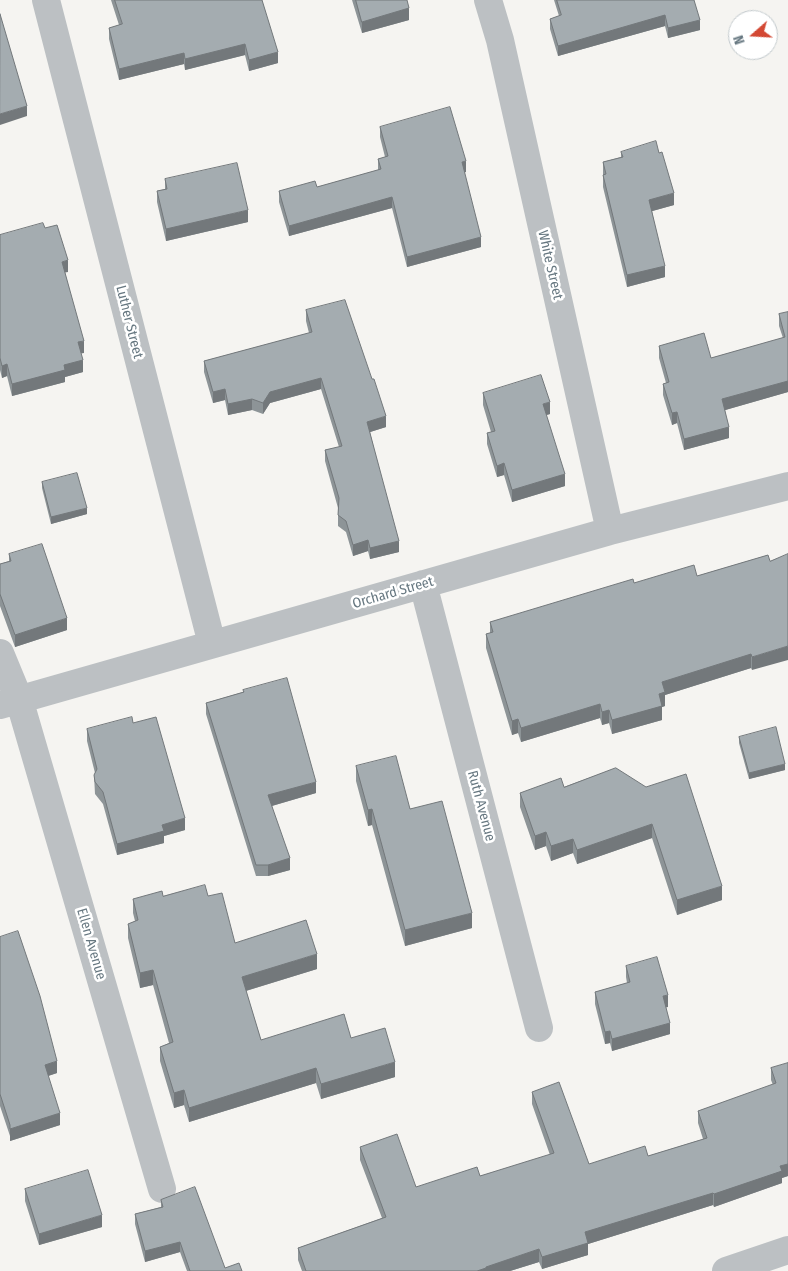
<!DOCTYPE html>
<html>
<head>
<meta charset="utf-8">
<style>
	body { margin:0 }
	#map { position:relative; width:788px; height:1271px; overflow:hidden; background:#f5f4f1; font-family:"Fira Sans Condensed",sans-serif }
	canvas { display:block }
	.north { position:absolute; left:728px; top:10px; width:50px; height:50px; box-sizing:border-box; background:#fff; border:1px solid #c2c9cc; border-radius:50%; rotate:251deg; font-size:14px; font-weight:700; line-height:20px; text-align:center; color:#667780 }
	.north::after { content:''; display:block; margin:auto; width:18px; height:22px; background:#d34833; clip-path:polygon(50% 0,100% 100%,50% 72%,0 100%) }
</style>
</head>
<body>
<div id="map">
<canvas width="788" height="1271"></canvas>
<div class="north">N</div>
</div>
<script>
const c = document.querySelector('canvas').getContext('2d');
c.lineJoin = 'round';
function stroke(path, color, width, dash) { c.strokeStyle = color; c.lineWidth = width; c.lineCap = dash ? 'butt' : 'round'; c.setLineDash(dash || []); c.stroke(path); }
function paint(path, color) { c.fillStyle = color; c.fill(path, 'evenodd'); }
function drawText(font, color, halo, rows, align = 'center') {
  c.font = font + ' "Fira Sans Condensed",sans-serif'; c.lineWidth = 5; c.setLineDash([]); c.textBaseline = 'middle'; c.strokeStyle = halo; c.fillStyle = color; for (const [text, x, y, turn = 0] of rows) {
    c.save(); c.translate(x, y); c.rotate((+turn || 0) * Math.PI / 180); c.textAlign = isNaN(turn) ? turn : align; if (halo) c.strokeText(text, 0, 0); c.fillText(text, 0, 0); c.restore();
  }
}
stroke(new Path2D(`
	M 46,0 L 212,644
	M 488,0 L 500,40 L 610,531
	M 423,584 L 539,1028
	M 0,653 L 19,699 L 162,1189
	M 0,705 L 610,531 L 788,486
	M 726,1271 L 788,1250`), '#bcc0c3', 28);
paint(new Path2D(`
	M 111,0 L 262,0 L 278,63 L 249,71 L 245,55 L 185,70 L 184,64 L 119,80 L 109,39 L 109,28 L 119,25 Z
	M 352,0 L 407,0 L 409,20 L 362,33 Z
	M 554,0 L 694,0 L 700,30 L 668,38 L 665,26 L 558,56 L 550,29 L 550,19 L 559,16 Z
	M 380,127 L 466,172 L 464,172 L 481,247 L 407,267 L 392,208 L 289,236 L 279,202 L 279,191 L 317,187 L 378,170 L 378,159 L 385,157 L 380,137 Z
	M 621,152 L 674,205 L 652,211 L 665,277 L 627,287 L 603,187 L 603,162 L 621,157 Z
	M 165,179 L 248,222 L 166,241 L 157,202 L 157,191 L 165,189 Z
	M 45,228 L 68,272 L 65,272 L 84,353 L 81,353 L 83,372 L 65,377 L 65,382 L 12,396 L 7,376 L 2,378 L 0,370 L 0,235 Z
	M 306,310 L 386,427 L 370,432 L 399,552 L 370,559 L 368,551 L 353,556 L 346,532 L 338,526 L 338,508 L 325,461 L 325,450 L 339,447 L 321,389 L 270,403 L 263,414 L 252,410 L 228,415 L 225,400 L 213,403 L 204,372 L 204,361 L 309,333 L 306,321 Z
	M 788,312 L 788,392 L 725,410 L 729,438 L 684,450 L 677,423 L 672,425 L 663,395 L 663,384 L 666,383 L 659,358 L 659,346 L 711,358 L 783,338 L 779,326 L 779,314 Z
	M 483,393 L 550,414 L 546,415 L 565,486 L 512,502 L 504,475 L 497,477 L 487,444 L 487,433 L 491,432 L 483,405 Z
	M 42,482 L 87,514 L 51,524 L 42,488 Z
	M 9,554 L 67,630 L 15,647 L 0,606 L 0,564 L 9,561 Z
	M 768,555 L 752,670 L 751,668 L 665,695 L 665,706 L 662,707 L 662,720 L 612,734 L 609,723 L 602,725 L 600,718 L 521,742 L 518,733 L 512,735 L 486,648 L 486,634 L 490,633 L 490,622 L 634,583 L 697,576 Z
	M 243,690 L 316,793 L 272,806 L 290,870 L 268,876 L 256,876 L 206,714 L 206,703 L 243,692 Z
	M 87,729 L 185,830 L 164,836 L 164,843 L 117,855 L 103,804 L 95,794 L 94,775 L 95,773 L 87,741 Z
	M 739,737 L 785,770 L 749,779 L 739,743 Z
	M 356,766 L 410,809 L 472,928 L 405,946 L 372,825 L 368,826 L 356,781 Z
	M 616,768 L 722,900 L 677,915 L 652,838 L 577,864 L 573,853 L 551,861 L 546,846 L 535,850 L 520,807 L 520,793 L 564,787 Z
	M 163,896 L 208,896 L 235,943 L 317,969 L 246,991 L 261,1040 L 351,1038 L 395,1077 L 321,1099 L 316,1083 L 189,1122 L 184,1105 L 174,1108 L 160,1061 L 160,1047 L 169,1043 L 153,985 L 140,988 L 128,938 L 128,924 L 135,921 L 133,913 L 133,899 Z
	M 0,937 L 57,1073 L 48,1076 L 60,1125 L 10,1141 L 10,1136 L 0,1106 Z
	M 626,966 L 668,1007 L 666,1007 L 670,1034 L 612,1051 L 610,1043 L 605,1044 L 595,1004 L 595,992 L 627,983 L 626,977 Z
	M 788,1063 L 788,1176 L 782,1178 L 782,1183 L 714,1207 L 713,1205 L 588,1244 L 588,1255 L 542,1269 L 539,1262 L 510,1271 L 302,1271 L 298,1260 L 298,1248 L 382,1218 L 360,1160 L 360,1147 L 416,1187 L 480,1176 L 550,1155 L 532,1104 L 532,1092 L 589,1164 L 648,1156 L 703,1139 L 698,1123 L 698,1111 L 773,1085 L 771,1080 L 771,1068 Z
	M 25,1189 L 102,1227 L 39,1245 L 25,1201 Z
	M 161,1200 L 225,1268 L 242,1271 L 187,1271 L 180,1252 L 145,1262 L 135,1224 L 135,1214 L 161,1207 Z`), '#8d9497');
paint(new Path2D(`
	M 409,8 L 409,20 L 362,33 L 362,22 Z
	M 665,15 L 665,26 L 558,56 L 558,46 Z
	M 700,20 L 700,30 L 668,38 L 668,28 Z
	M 245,44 L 245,55 L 185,70 L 185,59 Z
	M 278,52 L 278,63 L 249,71 L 249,60 Z
	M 184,53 L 184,64 L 119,80 L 119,69 Z
	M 27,106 L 27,116 L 0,125 L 0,114 Z
	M 466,161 L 466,172 L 462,173 L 462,162 Z
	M 674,193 L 674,205 L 649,212 L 649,200 Z
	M 392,197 L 392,208 L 289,236 L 289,226 Z
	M 248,210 L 248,222 L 166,241 L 166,229 Z
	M 481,237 L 481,247 L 407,267 L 407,257 Z
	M 68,260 L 68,272 L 62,273 L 62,262 Z
	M 665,266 L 665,277 L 627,287 L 627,275 Z
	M 84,341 L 84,353 L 78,354 L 78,342 Z
	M 83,360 L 83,372 L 65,377 L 65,382 L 12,396 L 12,384 L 64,365 Z
	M 7,364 L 7,376 L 2,378 L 2,366 Z
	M 321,378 L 321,389 L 270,403 L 263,414 L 263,403 L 270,392 Z
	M 788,381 L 788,392 L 722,411 L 722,399 Z
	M 225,389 L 225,400 L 213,403 L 213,392 Z
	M 252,399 L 252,410 L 228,415 L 228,404 Z
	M 550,402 L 550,414 L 543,416 L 543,404 Z
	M 677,412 L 677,423 L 672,425 L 672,413 Z
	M 386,416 L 386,427 L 367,433 L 367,422 Z
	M 729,427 L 729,438 L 684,450 L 684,439 Z
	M 504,463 L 504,475 L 497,477 L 497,466 Z
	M 565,474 L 565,486 L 512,502 L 512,490 Z
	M 87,508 L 87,514 L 51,524 L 51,517 Z
	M 368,540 L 368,551 L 353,556 L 353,545 Z
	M 399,541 L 399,552 L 370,559 L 370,548 Z
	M 67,618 L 67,630 L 15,647 L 15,635 Z
	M 788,646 L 788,660 L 752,670 L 752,657 Z
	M 751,654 L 751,668 L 665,695 L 665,706 L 662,707 L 662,720 L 612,734 L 612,720 L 659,694 L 662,682 Z
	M 600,704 L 600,718 L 521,742 L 521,728 Z
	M 609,710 L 609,723 L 602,725 L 602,712 Z
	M 518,719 L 518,733 L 512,735 L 512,721 Z
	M 785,764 L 785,770 L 749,779 L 749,773 Z
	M 316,782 L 316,793 L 268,807 L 268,795 Z
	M 372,809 L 372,825 L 368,826 L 368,810 Z
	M 185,818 L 185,830 L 164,836 L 164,843 L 117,855 L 117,844 L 162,825 Z
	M 652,824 L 652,838 L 577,864 L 577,850 Z
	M 546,832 L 546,846 L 535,850 L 535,836 Z
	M 573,839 L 573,853 L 551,861 L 551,846 Z
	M 290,858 L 290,870 L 268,876 L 268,865 Z
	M 722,886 L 722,900 L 677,915 L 677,900 Z
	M 472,913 L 472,928 L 405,946 L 405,930 Z
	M 317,954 L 317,969 L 242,992 L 242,977 Z
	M 153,970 L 153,985 L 140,988 L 140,973 Z
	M 668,995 L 668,1007 L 663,1008 L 663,996 Z
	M 670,1023 L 670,1034 L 612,1051 L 612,1039 Z
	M 610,1031 L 610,1043 L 605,1044 L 605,1032 Z
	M 57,1061 L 57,1073 L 45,1077 L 45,1065 Z
	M 395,1062 L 395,1077 L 321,1099 L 321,1084 Z
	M 316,1068 L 316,1083 L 189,1122 L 189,1108 Z
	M 184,1090 L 184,1105 L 174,1108 L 174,1093 Z
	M 60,1113 L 60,1125 L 10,1141 L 10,1129 Z
	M 788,1164 L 788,1176 L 782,1178 L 782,1183 L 714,1207 L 714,1194 L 780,1166 Z
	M 713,1193 L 713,1205 L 588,1244 L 588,1255 L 542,1269 L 542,1257 L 585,1232 Z
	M 102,1215 L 102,1227 L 39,1245 L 39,1234 Z
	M 180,1242 L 180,1252 L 145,1262 L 145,1251 Z
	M 539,1249 L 539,1262 L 510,1271 L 477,1271 L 486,1267 Z`), '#73787b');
const building = new Path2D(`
	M 115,0 L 262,0 L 278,52 L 249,60 L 245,44 L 185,59 L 184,53 L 119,69 L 109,28 L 122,24 Z
	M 356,0 L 407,0 L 409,8 L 362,22 Z
	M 557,0 L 694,0 L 700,20 L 668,28 L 665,15 L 558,46 L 550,19 L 561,15 Z
	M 0,14 L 27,106 L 0,114 Z
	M 450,107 L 466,161 L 462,162 L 481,237 L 407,257 L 392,197 L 289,226 L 279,191 L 315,181 L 317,187 L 381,169 L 378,159 L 388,156 L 380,127 Z
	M 656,141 L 659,153 L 662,152 L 674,193 L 649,200 L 665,266 L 627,275 L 603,175 L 606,174 L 603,162 L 623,157 L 621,152 Z
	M 237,163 L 248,210 L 166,229 L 157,191 L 167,189 L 165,179 Z
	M 43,223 L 45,228 L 57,225 L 68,260 L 62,262 L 84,341 L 78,342 L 83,360 L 64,365 L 65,370 L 12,384 L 7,364 L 2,366 L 0,358 L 0,235 Z
	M 345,300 L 372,379 L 374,379 L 386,416 L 367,422 L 399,541 L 370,548 L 368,540 L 353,545 L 346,521 L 338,515 L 339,498 L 325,450 L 342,446 L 321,378 L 270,392 L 263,403 L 252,399 L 228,404 L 225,389 L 213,392 L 204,361 L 312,332 L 306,310 Z
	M 788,312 L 788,381 L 722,399 L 729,427 L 684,439 L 677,412 L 672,413 L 663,384 L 669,382 L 659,346 L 704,333 L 711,358 L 785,337 L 779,314 Z
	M 541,375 L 550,402 L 543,404 L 565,474 L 512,490 L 504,463 L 497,466 L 487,433 L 495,431 L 483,393 Z
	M 77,473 L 87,508 L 51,517 L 42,482 Z
	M 42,544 L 67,618 L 15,635 L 0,594 L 0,564 L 11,561 L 9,554 Z
	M 788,554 L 788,646 L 752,657 L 751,654 L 662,682 L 665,692 L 659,694 L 662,706 L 612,720 L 609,710 L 602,712 L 600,704 L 521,728 L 518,719 L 512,721 L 486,634 L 493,632 L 490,622 L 633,579 L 634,583 L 694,565 L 697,576 L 768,555 L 770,561 Z
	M 287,678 L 316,782 L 268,795 L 290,858 L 268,865 L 256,865 L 206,703 L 244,692 L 243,690 Z
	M 132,717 L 133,723 L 156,717 L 185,818 L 162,825 L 164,831 L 117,844 L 103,792 L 95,782 L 94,775 L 97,769 L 87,729 Z
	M 776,727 L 785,764 L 749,773 L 739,737 Z
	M 396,756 L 410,809 L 442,801 L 472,913 L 405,930 L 372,809 L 368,810 L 356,766 Z
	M 616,768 L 646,787 L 686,774 L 722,886 L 677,900 L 652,824 L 577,850 L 573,839 L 551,846 L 546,832 L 535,836 L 520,793 L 561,778 L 564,787 Z
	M 205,885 L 208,896 L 222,893 L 235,943 L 306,920 L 317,954 L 242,977 L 261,1040 L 344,1014 L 351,1038 L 385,1028 L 395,1062 L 321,1084 L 316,1068 L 189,1108 L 184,1090 L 174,1093 L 160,1047 L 173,1042 L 153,970 L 140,973 L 128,924 L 138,920 L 133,899 L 162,891 L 163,896 Z
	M 18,931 L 40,996 L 57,1061 L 45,1065 L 60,1113 L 10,1129 L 10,1125 L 0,1094 L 0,937 Z
	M 657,957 L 668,995 L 663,996 L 670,1023 L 612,1039 L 610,1031 L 605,1032 L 595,992 L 630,982 L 626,966 Z
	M 788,1063 L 788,1164 L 780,1166 L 782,1171 L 714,1194 L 713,1193 L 585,1232 L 588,1243 L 542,1257 L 539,1249 L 486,1267 L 486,1268 L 477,1271 L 306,1271 L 298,1248 L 386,1217 L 360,1147 L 397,1134 L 416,1187 L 477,1167 L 480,1176 L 554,1153 L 532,1092 L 559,1082 L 589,1164 L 645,1146 L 648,1156 L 707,1138 L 698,1111 L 776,1083 L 771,1068 Z
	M 88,1170 L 102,1215 L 39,1234 L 25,1189 Z
	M 195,1187 L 225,1268 L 239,1263 L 242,1271 L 190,1271 L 180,1242 L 145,1251 L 135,1214 L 163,1207 L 161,1200 Z`);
paint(building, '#a4acb0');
stroke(building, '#73787b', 1);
drawText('14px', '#667780', '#fff', [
	["White Street",550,265,77],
	["Luther Street",129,322,76],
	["Orchard Street",393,593,-16],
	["Ruth Avenue",481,806,75],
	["Ellen Avenue",91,944,74]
]);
</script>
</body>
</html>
